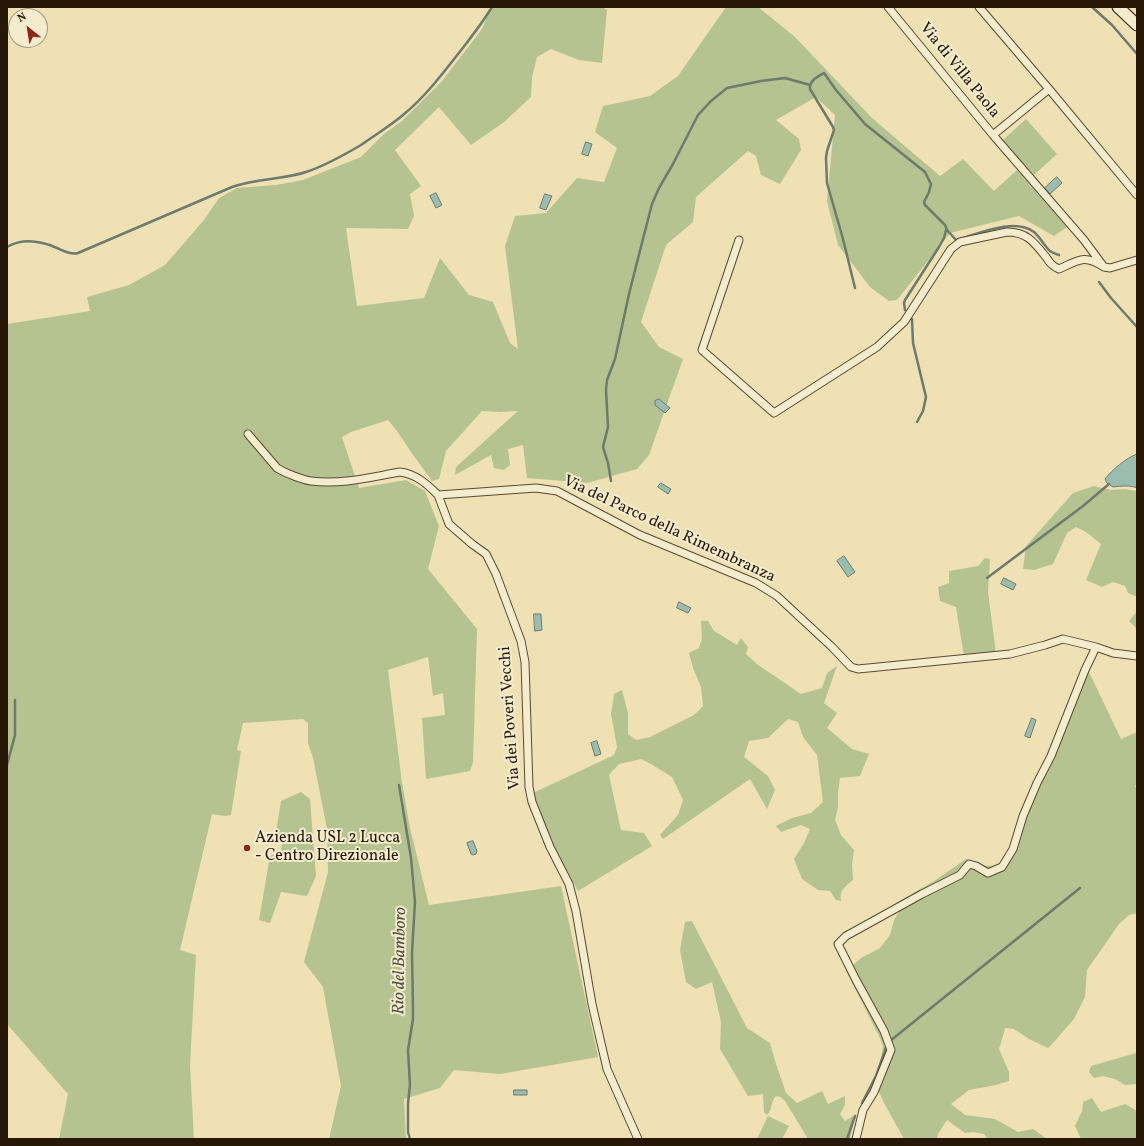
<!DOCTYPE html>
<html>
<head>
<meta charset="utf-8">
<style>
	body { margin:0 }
	#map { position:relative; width:1144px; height:1146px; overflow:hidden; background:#efe1b4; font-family:Vollkorn,serif }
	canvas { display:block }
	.frame { position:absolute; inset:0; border:8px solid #261707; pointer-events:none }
	.north { position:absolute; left:8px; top:8px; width:40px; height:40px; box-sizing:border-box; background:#f5ecce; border:1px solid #a2977e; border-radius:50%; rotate:330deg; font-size:11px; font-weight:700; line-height:16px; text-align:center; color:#261707 }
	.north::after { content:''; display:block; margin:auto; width:14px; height:18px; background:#8f2418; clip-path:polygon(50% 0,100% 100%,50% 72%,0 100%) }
</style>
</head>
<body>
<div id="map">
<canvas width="1144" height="1146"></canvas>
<div class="frame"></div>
<div class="north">N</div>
</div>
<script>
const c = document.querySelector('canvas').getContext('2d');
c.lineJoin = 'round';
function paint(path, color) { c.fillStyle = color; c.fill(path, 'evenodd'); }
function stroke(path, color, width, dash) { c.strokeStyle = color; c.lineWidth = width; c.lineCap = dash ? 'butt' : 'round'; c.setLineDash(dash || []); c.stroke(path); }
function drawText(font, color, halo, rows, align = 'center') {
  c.font = font + ' Vollkorn,serif'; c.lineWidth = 4; c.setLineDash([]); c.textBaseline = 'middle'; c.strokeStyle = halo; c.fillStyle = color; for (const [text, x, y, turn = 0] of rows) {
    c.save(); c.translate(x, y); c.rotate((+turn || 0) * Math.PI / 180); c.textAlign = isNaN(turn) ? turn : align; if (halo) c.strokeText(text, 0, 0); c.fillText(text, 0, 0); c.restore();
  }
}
paint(new Path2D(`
	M 491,7 L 602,7 L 607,10 L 602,63 L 579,60 L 551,49 L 537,57 L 532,77 L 531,97 L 504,122 L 471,145 L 439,107 L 395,150 L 421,186 L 410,194 L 414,216 L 408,229 L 346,228 L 357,306 L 424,298 L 440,258 L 469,295 L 493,302 L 510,343 L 518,349 L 505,246 L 515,216 L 546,213 L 577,178 L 604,182 L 617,148 L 595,132 L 603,106 L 650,96 L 678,76 L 726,7 L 758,7 L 795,37 L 872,118 L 940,176 L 963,159 L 994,191 L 1017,170 L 1067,227 L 1054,236 L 1019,216 L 950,233 L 897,300 L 889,301 L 870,287 L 838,245 L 827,201 L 835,115 L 816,97 L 776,120 L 799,139 L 801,150 L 780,184 L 761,175 L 756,156 L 748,151 L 696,197 L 693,222 L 666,245 L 641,322 L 659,347 L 683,359 L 649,455 L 637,469 L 587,483 L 527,478 L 523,445 L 508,449 L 510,465 L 504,470 L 494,468 L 491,455 L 455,475 L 456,467 L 518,411 L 500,412 L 482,411 L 446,451 L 439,479 L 432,481 L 411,452 L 397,431 L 388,420 L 351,432 L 342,437 L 359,488 L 406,480 L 425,491 L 439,526 L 428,569 L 477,629 L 473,762 L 470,771 L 426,779 L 422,718 L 445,715 L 443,693 L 433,696 L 428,657 L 388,670 L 402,783 L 410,828 L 429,905 L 561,886 L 598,1057 L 500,1074 L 454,1070 L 440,1088 L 404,1099 L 406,1139 L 329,1139 L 341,1086 L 323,987 L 304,962 L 328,872 L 327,829 L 313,758 L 308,743 L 308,723 L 303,719 L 243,723 L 237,750 L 241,751 L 231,815 L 224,816 L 212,814 L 180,950 L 196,955 L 190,1065 L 194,1139 L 59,1139 L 68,1094 L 7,1024 L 7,324 L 90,311 L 87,297 L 129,285 L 165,265 L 204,220 L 219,198 L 237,188 L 276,185 L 303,180 L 361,157 L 384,134 L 402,121 L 442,81 L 482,29 Z
	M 1026,119 L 1057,154 L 1034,175 L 1002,141 Z
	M 1094,486 L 1111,490 L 1125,489 L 1137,491 L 1137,597 L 1128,593 L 1125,586 L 1113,582 L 1102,587 L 1086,580 L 1101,544 L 1086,532 L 1076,527 L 1067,533 L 1053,564 L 1034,570 L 1023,569 L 1026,546 L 1073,493 Z
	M 985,558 L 990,559 L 988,592 L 996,653 L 964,657 L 956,607 L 940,601 L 938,587 L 949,583 L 949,571 L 978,566 Z
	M 1137,611 L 1137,629 L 1129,621 Z
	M 701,621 L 708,621 L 714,631 L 737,645 L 741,638 L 748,647 L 746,654 L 757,664 L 801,694 L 822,688 L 827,673 L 837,666 L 824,703 L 837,713 L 827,728 L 852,749 L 869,754 L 860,776 L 840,778 L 838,793 L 838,807 L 835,820 L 841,835 L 854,850 L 852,865 L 853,880 C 845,886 839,891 841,901 L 836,900 L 830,891 L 818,890 L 802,879 L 794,859 L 804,843 L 810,829 L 801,825 L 781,832 L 776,826 L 792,818 L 811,813 L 823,802 L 817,755 L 803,737 L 798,722 L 788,719 L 768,738 L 749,741 L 744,757 L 768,776 L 775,790 L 767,809 L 750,779 L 663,839 L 660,835 L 678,815 L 683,800 L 672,777 L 651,764 L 641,759 L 619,764 L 609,775 L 621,830 L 644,833 L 652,846 L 578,891 L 559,857 L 538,811 L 533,793 L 614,755 L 617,747 L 611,714 L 614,694 L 622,690 L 628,713 L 628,734 L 636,740 L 650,737 L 694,715 L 703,706 L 701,687 L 693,668 L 689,653 L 699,648 L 702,638 Z
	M 1088,670 L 1121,739 L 1137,732 L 1137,783 L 1135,786 L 1137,790 L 1137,913 L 1129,915 L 1119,924 L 1087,970 L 1085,997 L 1074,1019 L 1054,1042 L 1048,1048 L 1029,1039 L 1014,1029 L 1005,1028 L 1001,1043 L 999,1049 L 1009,1072 L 1009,1081 L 996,1085 L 969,1090 L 951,1104 L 965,1115 L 995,1119 L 1018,1132 L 1033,1129 L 1047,1139 L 988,1139 L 984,1134 L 973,1132 L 965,1133 L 947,1120 L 938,1134 L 937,1139 L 904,1139 L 884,1103 L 874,1080 L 881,1062 L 883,1047 L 880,1038 L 846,971 L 861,958 L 880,948 L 890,935 L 894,920 L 900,910 L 896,903 L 934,881 L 966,859 L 987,866 L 1000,865 L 1009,852 Z
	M 301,792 L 310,799 L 316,876 L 307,896 L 281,892 L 270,923 L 259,920 L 270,856 L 281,852 L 283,836 L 276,832 L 281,801 Z
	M 692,921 L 747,1028 L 770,1043 L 776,1064 L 786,1093 L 797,1103 L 822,1091 L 828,1104 L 845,1096 L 845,1105 L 840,1114 L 845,1121 L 853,1116 L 853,1125 L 850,1139 L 808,1139 L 785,1101 L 780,1097 L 776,1096 C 770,1103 773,1109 767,1115 L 764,1112 L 763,1094 L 748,1096 L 720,1049 L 721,1022 L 712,982 L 696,989 L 686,982 L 680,950 L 685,922 Z
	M 1137,1051 L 1137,1085 L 1136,1084 L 1125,1085 L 1115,1079 L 1103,1076 L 1094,1078 L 1089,1072 L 1091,1066 L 1136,1053 Z
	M 1092,1098 L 1101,1112 L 1125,1104 L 1137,1111 L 1137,1139 L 1081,1139 L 1075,1126 L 1082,1111 L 1083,1102 Z
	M 768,1116 L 789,1126 L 782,1139 L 757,1139 Z`), '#b5c390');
const water = new Path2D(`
	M 586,142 L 592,144 L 588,156 L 582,154 Z
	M 1057,177 L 1062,183 L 1050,194 L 1045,188 Z
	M 436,193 L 442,205 L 436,208 L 430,196 Z
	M 545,194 L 552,196 L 546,210 L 540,208 Z
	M 659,399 L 670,408 L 665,413 L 655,405 L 655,401 Z
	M 1137,454 L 1137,488 C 1130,485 1121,486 1113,487 L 1107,483 L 1105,479 C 1112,470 1126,458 1137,454 Z
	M 661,483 L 671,489 L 668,494 L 658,487 Z
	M 844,556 L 855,572 L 848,577 L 837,561 Z
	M 1004,578 L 1016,584 L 1013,590 L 1001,584 Z
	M 679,602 L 691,608 L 688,613 L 677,608 Z
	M 534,614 L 541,614 L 542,630 L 535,631 Z
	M 1032,718 L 1036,720 L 1030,738 L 1025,736 Z
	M 597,741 L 601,754 L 595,756 L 591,743 Z
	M 473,841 L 477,851 L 476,854 L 473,855 L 471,854 L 467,843 Z
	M 514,1090 L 527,1090 L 527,1095 L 514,1095 Z`);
paint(water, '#9abdb0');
stroke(water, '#6c7b6c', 1);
stroke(new Path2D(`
	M 1092,7 L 1112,25 L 1137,54
	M 7,247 C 23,238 41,241 57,248 C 64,251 71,255 78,253 L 232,187 C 256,178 282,180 306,172 C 325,166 344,155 361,145 C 375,135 390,126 403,115 C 426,96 444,72 462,49 C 472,36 483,22 492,7
	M 1099,282 L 1111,298 L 1137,327
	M 855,288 L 843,239 L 827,183 L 826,158 L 827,151 L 834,130 L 833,127 L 810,89 C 809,80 818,77 824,73 L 836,90 L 865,124 L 925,172 L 931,184 L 929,192 L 924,202 L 925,205 L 945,225 L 947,230 L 956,240 C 978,234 1014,217 1034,232 C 1041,238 1045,247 1050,251 C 1053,253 1056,254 1059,255
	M 905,310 L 904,303 L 905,300 L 939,247 L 944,238 L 946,230
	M 912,319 L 913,343 L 926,397 L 923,411 L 917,422
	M 611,481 L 608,463 L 603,447 L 608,427 L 606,390 L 607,380 L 615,359 L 629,294 L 644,235 L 652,204 L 659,188 L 673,164 L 698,115 L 711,101 L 727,88 L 761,81 L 785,78 L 810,85
	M 987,578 L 1083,506 L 1109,484
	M 7,765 L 15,735 L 15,700
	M 399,785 L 411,858 L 415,902 L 412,952 L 413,1009 L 413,1019 L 408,1050 L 410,1085 L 408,1103 L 408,1132 L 410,1139
	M 890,1041 L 1080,888
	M 862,1103 L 876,1076 L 887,1045
	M 847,1139 L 855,1116`), '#6c7b6c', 2.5);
const minor = new Path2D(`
	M 888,7 L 993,135 L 1084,240 L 1104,267 L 1110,268 L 1137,260
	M 979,7 L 1049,89 L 1137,195
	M 993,135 L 1049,89
	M 739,240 L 702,350 L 774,413 L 877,347 L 904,322 L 951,249 L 960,242 L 1007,232 C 1027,232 1034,242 1046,257 C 1050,263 1052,266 1059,269 C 1079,260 1084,254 1104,267
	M 248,434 L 277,468 C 285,473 303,480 311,481 C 341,485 371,477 400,472 C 416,474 427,484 438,495 L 536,488 L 557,491 L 640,535 L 756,583 L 777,596 L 832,647 L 851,667 L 858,669 L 1010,654 L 1045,645 L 1063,639 L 1096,647 L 1113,653 L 1137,656
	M 438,495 L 449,524 L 472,544 L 486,554 L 496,574 L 521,641 L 525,662 L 529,787 L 532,802 L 550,847 L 569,884 L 576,911 L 592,1004 L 607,1069 L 638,1139
	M 856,1139 L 863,1110 L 874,1092 L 891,1050 L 884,1031 L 856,980 L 838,944 L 846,936 L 922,894 L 960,875 L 969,864 L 976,866 L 988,873 L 1002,867 L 1013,849 L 1023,816 L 1037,783 L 1051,756 L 1085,670 L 1096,647`);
const secondary = new Path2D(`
	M 1118,7 L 1137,25`);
stroke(minor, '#584a32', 9);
stroke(secondary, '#261707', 13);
stroke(minor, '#f5ecce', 7);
stroke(secondary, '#f5ecce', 11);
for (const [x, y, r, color] of [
	[247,848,4,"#8f2418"]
]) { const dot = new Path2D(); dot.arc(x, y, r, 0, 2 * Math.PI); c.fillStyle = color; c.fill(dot); stroke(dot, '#f5ecce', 1.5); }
drawText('16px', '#261707', '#f5ecce', [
	["Via di Villa Paola",959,71,51],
	["Via del Parco della Rimembranza",669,530,25],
	["Via dei Poveri Vecchi",511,718,-94]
]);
drawText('16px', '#261707', '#f5ecce', [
	["Azienda USL 2 Lucca",255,839],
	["- Centro Direzionale",255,857]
], 'left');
drawText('italic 17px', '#4f5142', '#f5ecce', [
	["Rio del Bamboro",401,961,-89]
]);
</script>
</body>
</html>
